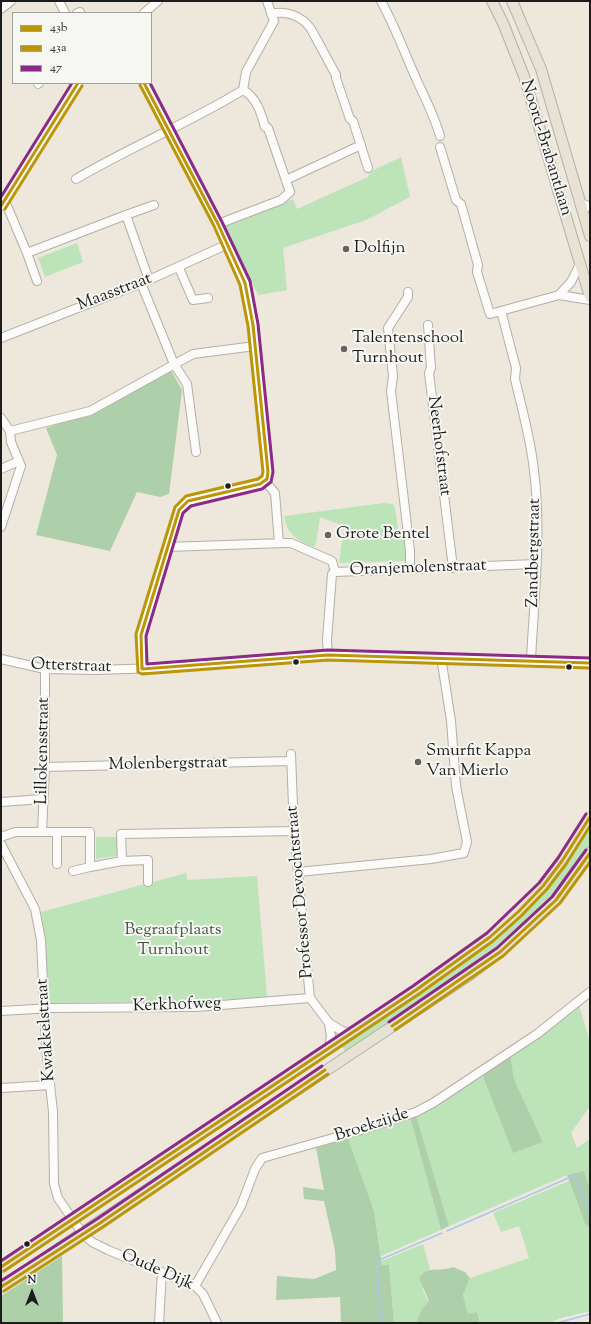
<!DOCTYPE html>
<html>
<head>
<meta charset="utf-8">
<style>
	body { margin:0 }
	#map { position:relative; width:591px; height:1324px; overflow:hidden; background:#ede7dc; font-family:"Sorts Mill Goudy",serif }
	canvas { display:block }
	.frame { position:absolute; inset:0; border:2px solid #1c1c1c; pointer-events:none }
	.legend { position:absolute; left:12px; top:12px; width:140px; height:72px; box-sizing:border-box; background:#f6f6f2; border:1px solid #9f9f9c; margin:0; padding:5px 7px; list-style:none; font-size:12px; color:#1c1c1c }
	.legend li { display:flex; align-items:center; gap:8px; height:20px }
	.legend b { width:20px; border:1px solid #9f9f9c }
	.north { position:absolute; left:12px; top:1272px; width:40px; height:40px; -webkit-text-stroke:3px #f6f6f2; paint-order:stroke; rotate:0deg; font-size:11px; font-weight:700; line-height:16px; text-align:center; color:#1c1c1c }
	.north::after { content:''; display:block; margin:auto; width:14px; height:18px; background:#1c1c1c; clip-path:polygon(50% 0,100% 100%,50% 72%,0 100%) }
</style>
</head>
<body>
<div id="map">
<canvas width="591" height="1324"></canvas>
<div class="frame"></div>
<ul class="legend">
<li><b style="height:5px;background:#bb9708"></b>43b</li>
<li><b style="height:5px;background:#bb9708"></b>43a</li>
<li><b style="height:5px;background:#8c2b87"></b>47</li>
</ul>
<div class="north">N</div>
</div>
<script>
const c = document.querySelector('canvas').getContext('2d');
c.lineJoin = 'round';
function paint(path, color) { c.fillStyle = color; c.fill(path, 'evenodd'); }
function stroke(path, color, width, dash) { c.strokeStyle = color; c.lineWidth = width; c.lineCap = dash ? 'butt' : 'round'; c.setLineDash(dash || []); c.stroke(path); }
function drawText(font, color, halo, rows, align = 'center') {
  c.font = font + ' "Sorts Mill Goudy",serif'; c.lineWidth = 4; c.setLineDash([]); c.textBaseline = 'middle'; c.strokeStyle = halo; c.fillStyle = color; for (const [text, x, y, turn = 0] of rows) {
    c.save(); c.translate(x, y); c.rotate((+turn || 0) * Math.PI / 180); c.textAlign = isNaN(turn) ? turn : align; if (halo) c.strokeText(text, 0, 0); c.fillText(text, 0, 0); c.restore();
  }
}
paint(new Path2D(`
	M 401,157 L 410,197 L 366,220 L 283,248 L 287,290 L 258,295 L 224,225 L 293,199 L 297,209 L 368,177 L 370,172 Z
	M 77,243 L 83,262 L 45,277 L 38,258 Z
	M 384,503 L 393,504 L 395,507 L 399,538 L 407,537 L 408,561 L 339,563 L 344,526 L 320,517 L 316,543 L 314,547 C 297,540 287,535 284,516 Z
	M 590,822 L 590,845 L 577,864 L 540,910 L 500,948 L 346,1053 L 341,1044 L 514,922 Z
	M 96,837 L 117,837 L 117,856 L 96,859 Z
	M 186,873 L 187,880 L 257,876 L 267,997 L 191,1002 L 49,1003 L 45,939 L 41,912 Z
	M 579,1005 L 590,1043 L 590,1106 L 571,1133 L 577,1148 L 590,1139 L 590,1188 L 584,1171 L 567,1175 L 449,1226 L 416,1115 L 438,1105 L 482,1074 L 513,1152 L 543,1142 L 514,1079 L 510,1053 Z
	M 410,1117 L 441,1230 L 381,1256 L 374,1211 L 348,1138 Z
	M 569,1181 L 585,1224 L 590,1228 L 590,1311 L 561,1318 L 550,1323 L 480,1323 L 477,1312 L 468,1314 L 463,1295 L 470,1278 L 529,1258 L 519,1226 L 501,1232 L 493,1213 Z
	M 423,1244 L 430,1269 L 425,1271 L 423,1291 L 429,1302 L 422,1309 L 416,1323 L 394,1323 L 389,1265 L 382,1266 L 382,1261 Z`), '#bde3b8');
paint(new Path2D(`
	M 171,370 L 182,390 L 169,494 L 160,497 L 137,492 L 110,551 L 36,535 L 57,455 L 46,428 L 105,408 Z
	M 510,1053 L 514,1079 L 543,1142 L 513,1153 L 482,1074 Z
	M 416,1115 L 449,1226 L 441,1230 L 410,1117 Z
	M 348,1138 L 374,1211 L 382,1265 L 389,1265 L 394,1323 L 341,1323 L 340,1297 L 276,1300 L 277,1276 L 314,1279 L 336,1270 L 335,1250 L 324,1201 L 304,1199 L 303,1187 L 324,1190 L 316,1148 Z
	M 584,1171 L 590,1188 L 590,1228 L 585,1224 L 567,1175 Z
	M 62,1256 L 63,1323 L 1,1323 L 1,1296 Z
	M 453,1267 L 465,1272 L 470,1278 L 463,1295 L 468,1314 L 477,1312 L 480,1323 L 416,1323 L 422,1309 L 429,1301 L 419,1278 L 425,1271 C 435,1268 443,1271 453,1267 Z`), '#add0ab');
stroke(new Path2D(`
	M 447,1231 L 573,1176 L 577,1179 L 590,1212
	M 381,1323 L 377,1261 L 442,1233
	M 557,1323 L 590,1314`), '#a8c8ee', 1.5);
const minor = new Path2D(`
	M 59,1 L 65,13
	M 381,1 C 396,28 406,57 419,85 C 427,102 435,118 440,136
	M 1,9 L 11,1
	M 77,13 L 80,12
	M 144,13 L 158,1
	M 271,14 C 286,10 302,16 311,29 L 336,75 L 336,78 L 350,119 L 353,121 L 368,168
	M 38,84 L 39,83
	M 440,147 L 456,200 L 461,204 L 478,265 L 477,272 L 490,314 L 559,295 L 590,300
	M 76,179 C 130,147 189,123 243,90 L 246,72 L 274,21 L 267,1
	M 286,180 L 361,145
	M 5,201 L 27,253 L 126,215
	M 579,202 L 590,207
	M 1,206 L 78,83
	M 218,224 L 281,200 L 290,192 L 268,128 L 265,127 C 261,112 256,97 243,90
	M 27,253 L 37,281
	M 179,268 L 193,300 L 208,298
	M 149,280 L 126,215 L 154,205
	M 141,283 L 174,364 L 187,384 L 196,452
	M 408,292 L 408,297 L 388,328 L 393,376 L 391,391 L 410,551 L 410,569
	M 559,295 L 571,282 L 580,264
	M 501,311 L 516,368 L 515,379 C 522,409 531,440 534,471 C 542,534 534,597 531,660
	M 428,325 L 431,368 L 429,373 L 453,568
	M 1,338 L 149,280 L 228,244
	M 1,418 L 10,431
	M 10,431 L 90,411 L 193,354 L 255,346
	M 1,469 L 19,461
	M 265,481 L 275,493 L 279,543
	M 1,527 L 21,466 L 11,442 L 10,431
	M 167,547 L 284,543 L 291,543 L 332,561 L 335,572
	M 335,572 L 536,564
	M 328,655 L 327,640 L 332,574 L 335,572
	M 1,659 L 45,669 L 95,670 L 160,668 L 328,655 L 590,663
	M 142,669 L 141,635 L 179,510 L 188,501 L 260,484 L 267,479 L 268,472 L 253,325 L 245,283 L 218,224 L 144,83
	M 291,754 L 294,831 L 310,998 L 329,1023 L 342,1031 L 351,1033
	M 45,767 L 291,761
	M 1,802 L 43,799
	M 42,832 L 45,767 L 45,669
	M 1,837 L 15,832 L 90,832 L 90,867 L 73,871
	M 1,844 L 35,909 L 41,940 L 46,1047 L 53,1112 L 54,1184 L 58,1198 L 82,1233 L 92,1242 L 108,1250 L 195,1286 L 203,1294 L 217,1323
	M 122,861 L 148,860 L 148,882
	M 57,864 L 57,832
	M 90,867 L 122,861 L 121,834 L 294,831
	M 298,872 L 431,859 L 464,853 L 467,842 L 456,786 L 451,721 L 441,657
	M 1,1011 L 52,1008 L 196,1007 L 310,998
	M 329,1048 L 331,1037 L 329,1023
	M 1,1088 L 50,1085
	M 195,1286 L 241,1206 L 255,1169 L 262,1158 L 358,1131 L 416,1112 L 433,1103 L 537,1034 L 590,992
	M 159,1323 L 162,1272`);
const major = new Path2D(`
	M 492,1 L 503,23 L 524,76 L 590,297
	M 512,1 L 541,69 L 590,236
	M 1,1267 L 416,990 L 490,937 L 518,912 L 543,886 L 562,861 L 590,817
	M 1,1287 L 468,976 L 500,952 L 556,900 L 590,853`);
stroke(minor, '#b3afa8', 10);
stroke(major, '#b3afa8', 12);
stroke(minor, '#fcfbfa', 8);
stroke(major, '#e8e2d5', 10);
stroke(new Path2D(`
	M 144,83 L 218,224 L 245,283 L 253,325 L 268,472 L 267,479 L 260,484 L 188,501 L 179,510 L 141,635 L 142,669 L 328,655 L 590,663
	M 1,206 L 78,83
	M 392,1026 L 500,952 L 556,900 L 590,853
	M 1,1267 L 416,990 L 490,937 L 518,912 L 543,886 L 562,861 L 590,817
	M 1,1287 L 100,1223 L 325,1070`), '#bb9708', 3);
stroke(new Path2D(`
	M 140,85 L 214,226 L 240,285 L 248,326 L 263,472 L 262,476 L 258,479 L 186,496 L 175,507 L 136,634 L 138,672 L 142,674 L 328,660 L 590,668
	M 5,209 L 82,86
	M 395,1030 L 503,956 L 560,903 L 590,862
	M 4,1271 L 419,994 L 493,941 L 521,916 L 547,889 L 566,864 L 590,826
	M 4,1291 L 103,1227 L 328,1074`), '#bb9708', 3);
stroke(new Path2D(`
	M 150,83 L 222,222 L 250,281 L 258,324 L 273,472 L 271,482 L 262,489 L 191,506 L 183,513 L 146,636 L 147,664 L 328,650 L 590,658
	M 1,197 L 72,83
	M 389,1022 L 497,948 L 552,897 L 586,850
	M 1,1261 L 413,986 L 487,933 L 539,883 L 558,858 L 586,814
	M 1,1281 L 97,1219 L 322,1066`), '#8c2b87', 3);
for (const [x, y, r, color] of [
	[346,249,4,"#65635f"],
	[344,349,4,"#65635f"],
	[228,486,3.5,"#1c1c1c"],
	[328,535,4,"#65635f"],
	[296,662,3.5,"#1c1c1c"],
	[569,667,3.5,"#1c1c1c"],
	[418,762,4,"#65635f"],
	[27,1244,3.5,"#1c1c1c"]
]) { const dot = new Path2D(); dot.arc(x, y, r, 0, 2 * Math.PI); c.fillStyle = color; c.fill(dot); stroke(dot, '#f6f6f2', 1.5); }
drawText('17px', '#1c1c1c', '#f6f6f2', [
	["Noord-Brabantlaan",545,148,73],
	["Maasstraat",115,293,-21],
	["Neerhofstraat",438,446,83],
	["Zandbergstraat",535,553,-89],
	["Oranjemolenstraat",418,569,-2],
	["Otterstraat",71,667,2],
	["Lillokensstraat",44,751,-89],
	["Molenbergstraat",168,765,-1],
	["Professor Devochtstraat",301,892,-95],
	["Kerkhofweg",177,1006,-2],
	["Kwakkelstraat",47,1030,-94],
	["Broekzijde",372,1126,-18],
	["Oude Dijk",157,1271,24]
]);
drawText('17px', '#1c1c1c', '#f6f6f2', [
	["Dolfijn",354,249],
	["Talentenschool",352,339],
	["Turnhout",352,359],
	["Grote Bentel",336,535],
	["Smurfit Kappa",426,752],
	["Van Mierlo",426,772]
], 'left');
drawText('17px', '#415642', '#f6f6f2', [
	["Begraafplaats",173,931],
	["Turnhout",173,951]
]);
</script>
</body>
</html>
